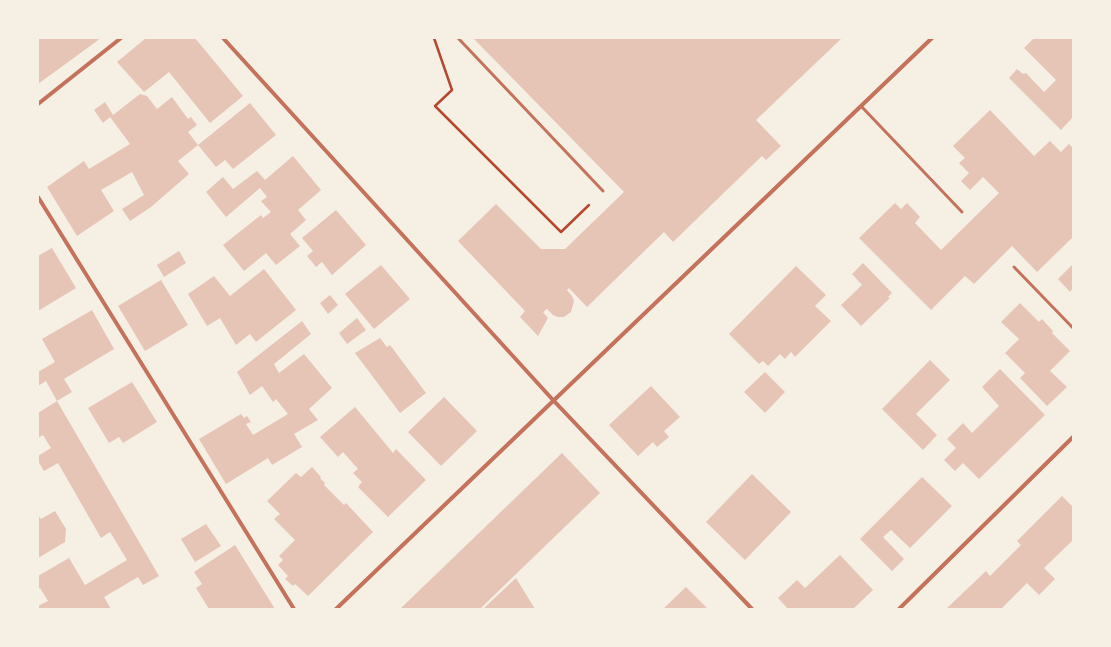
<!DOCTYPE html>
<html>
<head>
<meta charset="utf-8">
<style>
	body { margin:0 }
	#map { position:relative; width:1111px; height:647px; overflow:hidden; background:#f6efe4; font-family:Literata,serif }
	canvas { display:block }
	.frame { position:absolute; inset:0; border:39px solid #f6efe4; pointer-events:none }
</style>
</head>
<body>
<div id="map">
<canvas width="1111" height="647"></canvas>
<div class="frame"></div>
</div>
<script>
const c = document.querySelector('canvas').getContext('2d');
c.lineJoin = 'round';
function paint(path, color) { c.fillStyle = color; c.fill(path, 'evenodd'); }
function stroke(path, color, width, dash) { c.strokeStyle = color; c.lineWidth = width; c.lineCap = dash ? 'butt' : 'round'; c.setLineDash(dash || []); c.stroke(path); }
paint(new Path2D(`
	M 38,38 L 101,38 L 38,84 Z
	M 146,38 L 195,38 L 243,96 L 210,123 L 169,72 L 144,92 L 117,62 Z
	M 473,38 L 842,38 L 756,120 L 781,146 L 766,160 L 762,156 L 673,242 L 664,232 L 587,307 L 569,288 L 567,290 L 572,296 L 574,301 L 571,312 L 564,317 L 558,317 L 553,315 L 547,309 L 543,312 L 548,318 L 538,336 L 520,317 L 525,311 L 458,241 L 496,204 L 541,249 L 565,249 L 624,192 Z
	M 1034,38 L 1073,38 L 1073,117 L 1061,130 L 1009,78 L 1017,69 L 1023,74 L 1026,73 L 1044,92 L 1056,80 L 1024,48 Z
	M 140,94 L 147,96 L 157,109 L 172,97 L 188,119 L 191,117 L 197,125 L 188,132 L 198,145 L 178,161 L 189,174 L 151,207 L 130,221 L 122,209 L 144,195 L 132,172 L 101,190 L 114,211 L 77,236 L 47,187 L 84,161 L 89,169 L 130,144 L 110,117 L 103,123 L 94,110 L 105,102 L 113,115 Z
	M 250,103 L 276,135 L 233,169 L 225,160 L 216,167 L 198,145 Z
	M 990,110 L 1034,156 L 1050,141 L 1061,152 L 1069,144 L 1073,148 L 1073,237 L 1037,272 L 1012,246 L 974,284 L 965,276 L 931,310 L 859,238 L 895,203 L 901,209 L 907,203 L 920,217 L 915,223 L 941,250 L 999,193 L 983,177 L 970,190 L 961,181 L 969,173 L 959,163 L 965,158 L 953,146 Z
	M 293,156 L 321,190 L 298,210 L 306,220 L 290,234 L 300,246 L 276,265 L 266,253 L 244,271 L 223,245 L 261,215 L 263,218 L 271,212 L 261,201 L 267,197 L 260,188 L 226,217 L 206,192 L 223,177 L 233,189 L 257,171 L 265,180 Z
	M 336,210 L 366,245 L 332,275 L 322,262 L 316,267 L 307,256 L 313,251 L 302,238 Z
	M 52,248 L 76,288 L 38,311 L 38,256 Z
	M 179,251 L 186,263 L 164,277 L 157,265 Z
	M 863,263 L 892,293 L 888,297 L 890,298 L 861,326 L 841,305 L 862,285 L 852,274 Z
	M 1073,264 L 1073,288 L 1070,292 L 1058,279 Z
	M 381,265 L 410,299 L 374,329 L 345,294 Z
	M 796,266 L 826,295 L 815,306 L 831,321 L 795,357 L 791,352 L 785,359 L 780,354 L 768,366 L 763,361 L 759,364 L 729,334 Z
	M 264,269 L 296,310 L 256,342 L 250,334 L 236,345 L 220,318 L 207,326 L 188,294 L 214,276 L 230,296 Z
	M 161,280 L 188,325 L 145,351 L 118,306 Z
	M 330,295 L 338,305 L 328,314 L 320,303 Z
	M 1020,303 L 1039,322 L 1042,319 L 1053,331 L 1052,333 L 1070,351 L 1050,371 L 1067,387 L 1047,406 L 1020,378 L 1025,373 L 1005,353 L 1019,339 L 1001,322 Z
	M 92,310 L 114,349 L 64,379 L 72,392 L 57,401 L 46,381 L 38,386 L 38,372 L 55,362 L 42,339 Z
	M 357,318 L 366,330 L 347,344 L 339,333 Z
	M 302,321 L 311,334 L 274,364 L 279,373 L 304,354 L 332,388 L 309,409 L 318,420 L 294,434 L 302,447 L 272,465 L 268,458 L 226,484 L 199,439 L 241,414 L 244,418 L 247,416 L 251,422 L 246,424 L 253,435 L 288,414 L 276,399 L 273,402 L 262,386 L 250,395 L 237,372 Z
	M 380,338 L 387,347 L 390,345 L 426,393 L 400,413 L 355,353 Z
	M 930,360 L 950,380 L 916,414 L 937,435 L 923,450 L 882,409 Z
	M 1000,369 L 1045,415 L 979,479 L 963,463 L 955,471 L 944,460 L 956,448 L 947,439 L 963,423 L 972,433 L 999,406 L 982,387 Z
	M 765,372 L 785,392 L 765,413 L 744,392 Z
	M 132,382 L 157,422 L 123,443 L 119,437 L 109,443 L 88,408 Z
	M 651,386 L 680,417 L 664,431 L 669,437 L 657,447 L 653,442 L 638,456 L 609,425 Z
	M 444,397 L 477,431 L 441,466 L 408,432 Z
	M 57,401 L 159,576 L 143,585 L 138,577 L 104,597 L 111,609 L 38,609 L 38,606 L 48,601 L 40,588 L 38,590 L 38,576 L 69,558 L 85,585 L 127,560 L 110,532 L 101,538 L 58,463 L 44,471 L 38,461 L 38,456 L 51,448 L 43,435 L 38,438 L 38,413 Z
	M 355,407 L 393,453 L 396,449 L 426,480 L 388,517 L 358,487 L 362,482 L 353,473 L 358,469 L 343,452 L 338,457 L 320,437 Z
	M 562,453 L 600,493 L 486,603 L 480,609 L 400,609 Z
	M 312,467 L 321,477 L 320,478 L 325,483 L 324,485 L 344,505 L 346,503 L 373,532 L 308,596 L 295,584 L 293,586 L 285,579 L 288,576 L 278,565 L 283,560 L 279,556 L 295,540 L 274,519 L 280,514 L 267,501 L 296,473 L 301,477 Z
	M 752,474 L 791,512 L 745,560 L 706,522 Z
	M 922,477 L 952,506 L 910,548 L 891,530 L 883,537 L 904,559 L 892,571 L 860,539 Z
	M 1062,496 L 1073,507 L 1073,540 L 1044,568 L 1055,579 L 1039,595 L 1027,583 L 1001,609 L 946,609 L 986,571 L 990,576 L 1021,545 L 1017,541 Z
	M 55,511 L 66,529 L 65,542 L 38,558 L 38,515 L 41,519 Z
	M 206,524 L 221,546 L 195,562 L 181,539 Z
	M 235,545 L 275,609 L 209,609 L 196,588 L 202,584 L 194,572 Z
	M 840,555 L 873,590 L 853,609 L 788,609 L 778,598 L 797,580 L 805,588 Z
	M 516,578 L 535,609 L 483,609 Z
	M 686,587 L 708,609 L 663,609 Z`), '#e6c5b7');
stroke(new Path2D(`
	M 434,38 L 452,90 L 435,106 L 561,232 L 589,205`), '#b5482f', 2.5);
stroke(new Path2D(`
	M 458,38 L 603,191
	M 861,106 L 962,212
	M 1014,267 L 1073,328`), '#c5725c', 3);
stroke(new Path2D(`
	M 223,38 L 553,400 L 752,609
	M 38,104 L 121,38
	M 38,197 L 294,609
	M 336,609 L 932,38
	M 899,609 L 1073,437`), '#c5725c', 4);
</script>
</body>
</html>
